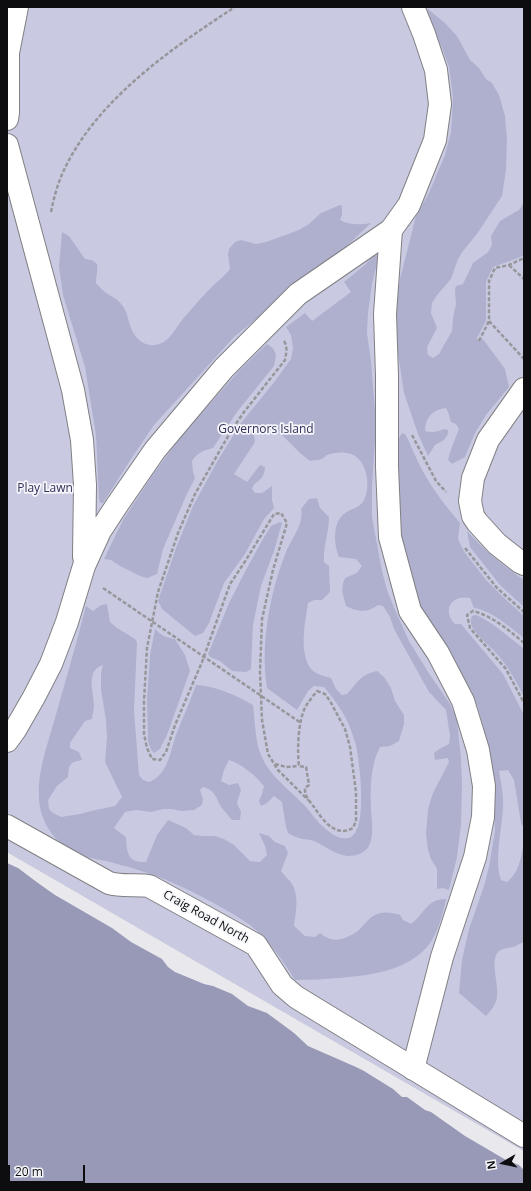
<!DOCTYPE html>
<html>
<head>
<meta charset="utf-8">
<style>
	body { margin:0 }
	#map { position:relative; width:531px; height:1191px; overflow:hidden; background:#e8e8ed; font-family:"Open Sans",sans-serif }
	canvas { display:block }
	.frame { position:absolute; inset:0; border:8px solid #0d0d0f; pointer-events:none }
	.north { position:absolute; left:483px; top:1143px; width:40px; height:40px; -webkit-text-stroke:3px #f5f6fa; paint-order:stroke; rotate:261deg; font-size:11px; font-weight:700; line-height:16px; text-align:center; color:#0d0d0f }
	.north::after { content:''; display:block; margin:auto; width:14px; height:18px; background:#0d0d0f; clip-path:polygon(50% 0,100% 100%,50% 72%,0 100%) }
	.scale { position:absolute; left:8px; top:1165px; width:77px; height:18px; box-sizing:border-box; border:2px solid #0d0d0f; border-top:0; padding-left:5px; font-size:12px; line-height:14px; white-space:nowrap; color:#0d0d0f; -webkit-text-stroke:3px #f5f6fa; paint-order:stroke }
</style>
</head>
<body>
<div id="map">
<canvas width="531" height="1191"></canvas>
<div class="frame"></div>
<div class="north">N</div>
<div class="scale">20 m</div>
</div>
<script>
const c = document.querySelector('canvas').getContext('2d');
c.lineJoin = 'round';
function paint(path, color) { c.fillStyle = color; c.fill(path, 'evenodd'); }
function stroke(path, color, width, dash) { c.strokeStyle = color; c.lineWidth = width; c.lineCap = dash ? 'butt' : 'round'; c.setLineDash(dash || []); c.stroke(path); }
function drawText(font, color, halo, rows, align = 'center') {
  c.font = font + ' "Open Sans",sans-serif'; c.lineWidth = 3.5; c.setLineDash([]); c.textBaseline = 'middle'; c.strokeStyle = halo; c.fillStyle = color; for (const [text, x, y, turn = 0] of rows) {
    c.save(); c.translate(x, y); c.rotate((+turn || 0) * Math.PI / 180); c.textAlign = isNaN(turn) ? turn : align; if (halo) c.strokeText(text, 0, 0); c.fillText(text, 0, 0); c.restore();
  }
}
paint(new Path2D(`
	M 7,7 L 524,7 L 524,1151 L 7,852 Z`), '#c9cae2');
paint(new Path2D(`
	M 422,8 L 429,10 L 445,23 L 457,36 L 470,60 L 479,68 L 486,79 L 492,83 L 499,95 L 505,116 L 507,139 L 506,170 L 502,196 L 477,234 L 463,251 L 458,259 L 451,279 L 438,294 L 432,303 L 431,313 L 437,328 L 427,347 L 428,355 L 433,358 L 439,354 L 452,331 L 453,318 L 456,304 L 455,290 L 456,286 L 463,284 L 473,263 L 488,252 L 492,245 L 491,236 L 500,221 L 519,210 L 523,204 L 524,199 L 524,255 L 518,258 L 493,267 L 486,282 L 486,321 L 477,338 L 479,341 L 483,339 L 505,369 L 509,387 L 486,415 L 475,433 L 465,457 L 452,464 L 448,460 L 450,452 L 459,429 L 456,424 L 451,422 L 448,412 L 446,408 C 433,409 425,418 425,431 C 432,433 437,432 444,429 L 448,430 L 448,434 L 444,440 L 435,445 L 428,456 L 418,434 L 404,393 L 397,347 L 396,319 L 397,297 L 400,279 L 416,216 L 429,193 L 445,155 L 451,132 L 453,98 L 449,67 L 442,48 L 433,28 Z
	M 340,205 L 342,206 L 342,215 L 340,220 C 349,225 360,225 371,223 L 331,261 L 261,315 L 234,337 L 154,425 L 131,459 L 103,503 L 100,503 L 99,499 L 96,435 L 85,367 L 63,295 L 59,267 L 62,232 L 69,236 L 85,259 L 92,260 L 97,264 C 98,271 96,276 96,283 C 99,286 102,290 105,292 C 110,296 118,299 122,305 C 131,316 127,332 142,342 C 148,346 155,346 162,343 C 171,338 176,328 182,320 C 190,311 198,301 206,293 C 214,284 223,278 230,269 L 228,255 L 229,249 L 235,242 L 241,240 L 256,244 L 266,242 L 299,230 L 309,224 L 321,213 Z
	M 378,255 L 378,259 L 372,284 L 368,313 L 367,333 L 371,361 L 376,424 L 372,487 L 372,517 L 382,571 L 387,590 L 396,612 L 409,641 L 428,672 L 450,704 L 454,713 L 457,721 L 461,757 L 462,785 L 461,825 L 457,857 L 449,890 L 443,888 L 437,889 L 437,869 L 431,859 L 428,850 L 426,834 L 428,809 L 433,793 L 449,762 L 448,758 L 435,760 L 434,753 L 441,748 L 449,744 L 450,736 L 446,710 L 429,692 L 394,629 L 390,617 L 383,606 L 378,605 C 368,613 357,612 346,606 C 343,595 340,589 345,578 L 357,573 L 362,566 L 356,559 L 339,557 C 334,545 332,523 344,514 C 351,508 359,509 364,500 C 372,485 366,454 346,453 C 340,452 333,453 327,455 C 325,457 322,459 319,460 C 316,460 313,460 310,461 L 300,453 L 279,432 L 267,427 L 258,430 L 254,435 L 255,442 L 234,474 L 247,482 L 260,465 L 265,467 C 264,483 256,478 252,489 L 255,493 L 262,493 L 272,486 L 272,500 L 274,508 L 264,519 L 245,554 L 224,583 L 209,623 L 203,633 L 195,636 L 162,609 L 158,601 L 176,548 L 193,506 L 218,460 L 241,423 L 275,381 L 291,359 L 293,348 L 291,335 L 286,327 L 305,313 L 312,321 L 351,292 L 344,282 L 366,264 L 373,256 Z
	M 267,344 L 273,348 L 276,355 L 274,366 L 237,412 L 213,448 C 203,451 198,452 192,461 L 193,472 L 195,478 L 186,496 L 163,549 L 157,574 L 147,578 L 140,576 L 120,566 L 111,560 L 104,559 L 123,520 L 152,476 L 182,435 L 240,370 Z
	M 402,433 L 405,434 C 409,440 411,447 414,453 C 425,479 442,502 460,523 L 458,539 L 465,553 L 487,581 L 503,597 L 524,616 L 524,638 C 511,628 491,610 474,608 L 470,598 C 451,594 442,610 455,624 L 461,624 L 503,674 L 524,715 L 524,828 L 521,823 L 514,780 L 508,770 L 499,771 C 501,783 504,796 503,808 C 502,829 494,861 501,880 L 507,882 C 519,873 521,857 524,843 L 524,942 C 520,943 517,946 513,947 C 508,948 502,948 498,952 C 489,962 501,988 496,1001 C 494,1007 490,1012 486,1016 L 459,993 L 462,960 L 469,929 L 484,886 L 489,867 L 495,831 L 492,771 L 483,725 L 477,705 L 468,689 L 424,615 L 413,587 L 400,542 L 396,487 L 399,438 Z
	M 317,498 L 320,508 L 329,517 C 329,533 323,546 324,562 L 329,566 L 330,592 L 322,600 L 314,600 L 308,603 C 305,623 298,656 313,671 C 318,675 325,676 331,678 L 336,689 L 342,695 L 347,694 C 358,682 360,675 377,671 L 384,677 L 391,688 L 395,701 L 404,715 L 404,724 L 399,741 L 390,746 L 380,747 C 371,763 370,788 371,807 C 371,819 375,834 369,846 C 365,853 356,856 348,856 C 336,855 325,846 314,841 C 309,839 304,840 299,838 C 295,837 292,835 288,833 L 286,827 L 282,802 L 274,796 L 267,803 L 261,806 L 259,801 L 262,794 L 264,786 C 254,774 243,765 229,760 L 224,770 L 221,781 L 229,785 L 238,783 L 241,790 L 237,803 L 241,812 L 240,820 L 232,820 C 228,815 223,810 220,805 C 215,795 215,791 203,787 L 200,790 L 203,799 L 202,805 L 194,810 L 182,811 L 171,809 L 163,809 L 151,812 L 136,810 L 125,812 L 114,828 L 126,837 C 127,852 127,863 146,862 L 157,835 L 168,820 L 186,828 L 194,835 L 202,836 L 215,836 L 224,839 L 234,845 L 250,861 L 260,862 L 267,855 L 265,846 L 259,833 L 269,836 L 275,842 L 285,846 L 288,853 L 281,871 C 284,875 287,878 290,881 C 300,894 296,911 294,926 L 305,936 L 315,937 L 320,933 C 323,935 325,937 328,938 C 338,943 352,936 360,929 C 364,925 368,919 373,916 C 381,911 392,912 400,915 L 403,920 L 411,924 C 424,914 428,898 446,899 C 443,914 437,936 427,947 C 404,972 370,975 339,978 C 324,979 310,980 295,980 C 284,962 272,945 256,930 C 247,922 236,916 226,910 C 198,894 169,879 138,870 C 127,866 116,864 106,861 C 95,859 84,857 74,852 C 54,842 40,821 39,799 C 37,774 46,749 53,725 C 64,685 76,646 86,606 L 93,611 L 101,605 L 107,604 L 110,622 L 117,628 L 135,639 L 137,642 L 134,711 L 139,775 L 143,780 L 149,782 C 168,775 170,752 176,735 C 182,719 190,702 196,685 C 217,686 235,695 253,705 C 255,720 255,742 261,755 C 269,775 286,787 300,801 C 310,810 317,823 327,830 C 332,835 342,840 349,838 C 368,832 360,767 357,751 C 356,743 352,733 349,725 C 343,711 334,699 324,687 L 314,686 L 308,691 L 297,710 L 267,688 C 260,645 270,592 286,552 C 292,538 304,524 301,509 L 309,499 ZM 103,665 L 101,673 L 101,690 L 106,720 L 107,737 L 105,762 L 122,797 L 115,806 L 91,811 L 80,814 L 61,817 L 53,813 L 49,809 L 48,800 L 57,786 L 68,777 C 69,765 69,762 82,760 L 79,752 L 70,748 L 70,743 L 85,721 L 92,719 C 92,715 94,710 94,706 C 94,693 85,670 103,665 Z
	M 280,522 L 282,523 L 274,551 L 261,586 L 253,625 L 251,669 L 246,672 L 232,671 L 220,661 L 210,657 L 208,654 L 229,603 L 248,566 L 263,539 L 271,526 Z
	M 467,531 C 484,550 503,566 524,580 L 524,607 L 500,585 L 470,547 Z
	M 475,615 C 486,617 514,641 524,649 L 524,697 C 516,681 508,666 496,653 C 489,645 480,639 474,630 C 471,626 470,621 472,616 Z
	M 155,629 C 161,635 166,638 175,639 L 185,655 L 190,671 L 167,735 L 160,749 L 154,753 L 151,750 L 148,741 L 147,699 L 150,655 Z`), '#aeb0ce');
paint(new Path2D(`
	M 7,852 L 524,1151 L 524,1184 L 7,1184 Z`), '#9899b7');
paint(new Path2D(`
	M 7,852 L 524,1151 L 524,1170 L 519,1165 L 506,1160 L 465,1136 L 431,1112 L 425,1110 L 407,1097 L 402,1097 L 393,1089 L 364,1071 L 356,1067 L 308,1046 L 294,1033 L 267,1013 L 248,1006 L 232,994 L 213,986 L 204,984 L 175,972 L 168,967 L 162,959 L 131,942 L 112,928 L 55,895 L 38,883 L 18,868 L 7,863 Z`), '#e8e8ed');
const minor = new Path2D(`
	M 7,119 L 8,113 L 8,53 L 17,7
	M 7,145 L 73,390 L 82,440 L 85,485 L 84,557
	M 391,230 L 385,314 L 387,376 L 387,467 L 390,537 L 410,611 L 438,653 L 463,701 L 478,750 L 484,786 L 483,817 L 475,857 L 442,957 L 413,1069
	M 524,389 L 488,440 L 473,478 L 470,501 L 473,516 L 477,522 L 497,544 L 520,562 L 524,564
	M 7,741 L 15,730 L 34,697 L 51,664 L 67,622 L 84,566 L 100,531 L 117,505 L 155,450 L 224,368 L 298,294 L 391,230 L 409,205 L 435,140 L 440,104 L 436,70 L 424,34 L 413,7
	M 7,826 L 109,883 C 122,887 136,884 149,886 L 256,945 L 282,985 L 296,997 L 524,1136`);
stroke(minor, '#808084', 24);
stroke(new Path2D(`
	M 51,212 C 54,197 58,182 65,168 C 98,99 172,48 235,7
	M 509,265 L 524,279
	M 489,321 L 524,359
	M 284,341 C 288,347 286,354 285,360 L 244,412 L 231,431 L 195,494 L 178,533 L 158,592 L 147,648 L 144,701 L 144,734 L 147,748 L 152,759 L 160,760 L 166,752 L 175,725 L 202,662 L 230,584 L 246,560 L 274,514 L 281,513 L 287,523 L 273,570 L 262,619 L 260,672 L 262,720 L 268,754 L 278,770 L 308,800
	M 479,341 L 489,321 L 489,281 L 495,268 L 509,265 L 524,258
	M 412,435 L 436,481 L 446,492
	M 465,548 L 497,588 L 524,612
	M 103,588 L 301,723
	M 524,643 C 509,630 492,616 473,611 L 467,615 L 470,628 L 506,669 L 524,703
	M 317,691 L 325,694 L 330,701 L 345,729 L 350,747 L 356,792 L 356,821 L 353,828 C 335,838 323,820 314,807 C 310,802 304,795 305,788 L 309,785 L 306,767 L 299,766 C 297,751 298,719 306,706 C 309,701 313,696 317,691 Z
	M 275,764 L 286,767 L 299,766`), '#97979b', 2.5, [4, 2]);
stroke(minor, '#fff', 22);
drawText('12px', '#312f5a', '#f5f6fa', [
	["Governors Island",266,430],
	["Play Lawn",45,489]
]);
drawText('12px', '#0d0d0f', '#f5f6fa', [
	["Craig Road North",206,917,29]
]);
</script>
</body>
</html>
